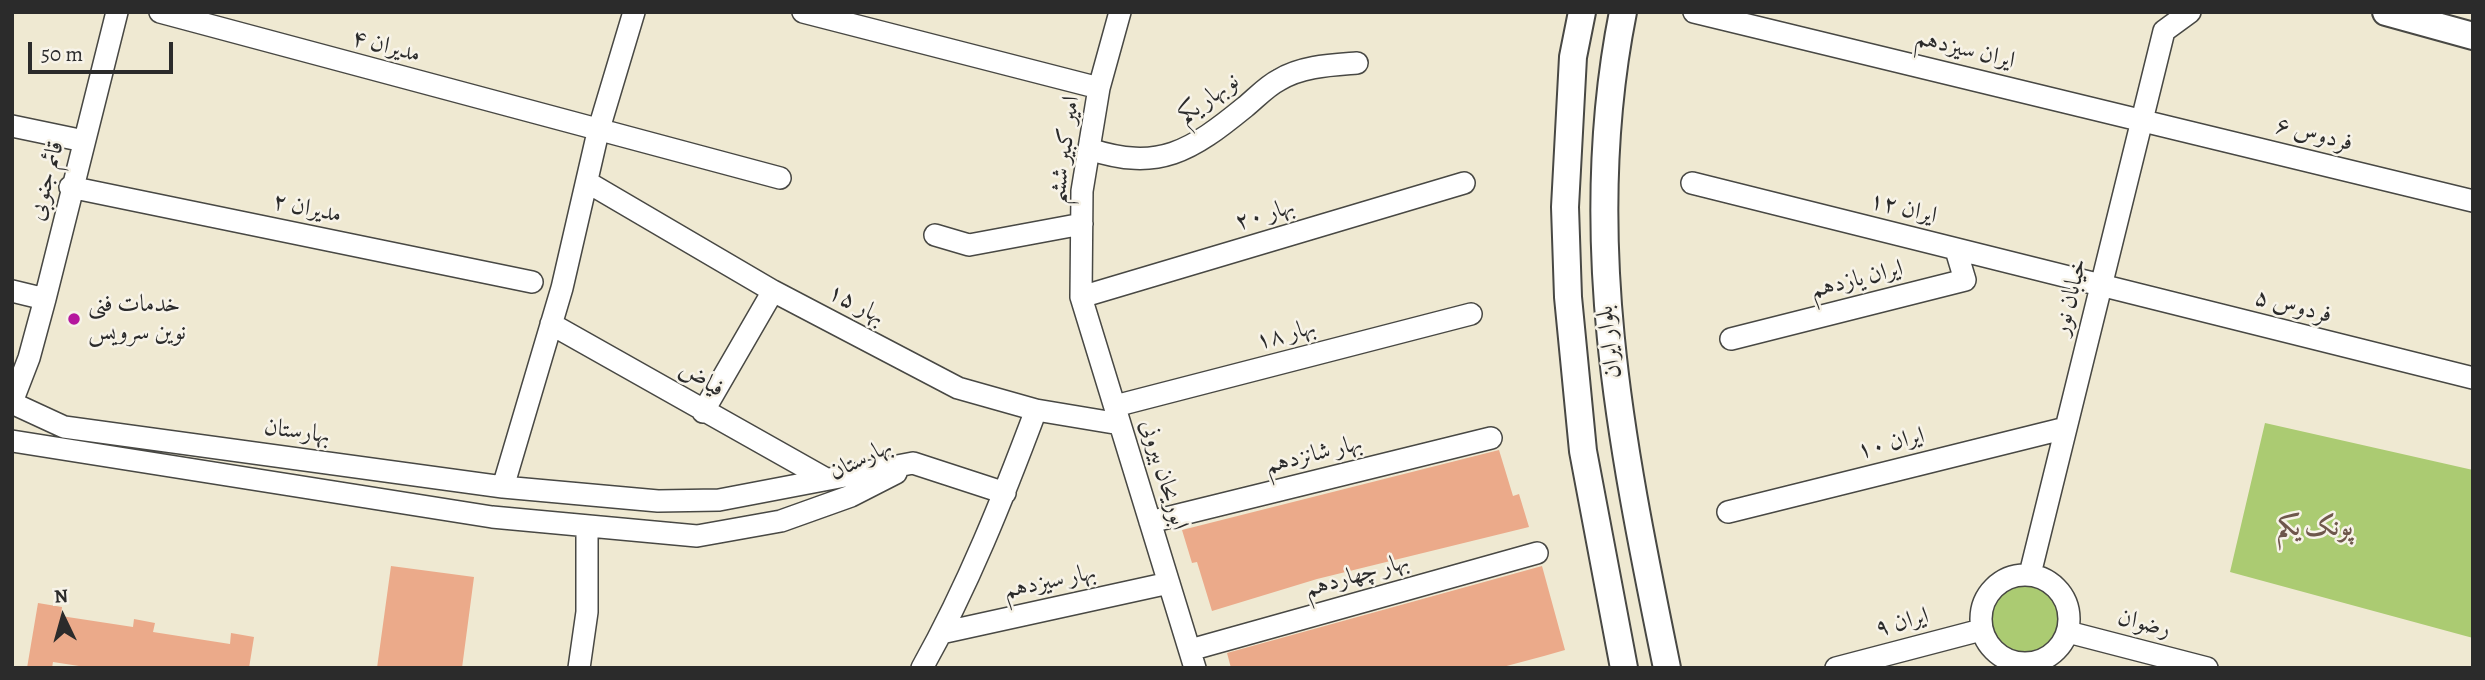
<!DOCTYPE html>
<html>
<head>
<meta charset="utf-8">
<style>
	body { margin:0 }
	#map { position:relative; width:2485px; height:680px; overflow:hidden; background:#efe9d2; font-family:Alegreya,serif }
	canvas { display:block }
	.frame { position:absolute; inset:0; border:14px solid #2b2b2b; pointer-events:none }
	.north { position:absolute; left:28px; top:582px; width:70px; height:70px; -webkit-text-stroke:5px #f7f3e8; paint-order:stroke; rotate:355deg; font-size:19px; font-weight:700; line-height:28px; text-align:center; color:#2b2b2b }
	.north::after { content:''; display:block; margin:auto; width:24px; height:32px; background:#2b2b2b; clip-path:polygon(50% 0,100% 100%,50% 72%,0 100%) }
	.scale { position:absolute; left:28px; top:42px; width:145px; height:32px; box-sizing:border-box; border:4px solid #2b2b2b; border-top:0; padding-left:9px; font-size:21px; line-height:24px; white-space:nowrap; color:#2b2b2b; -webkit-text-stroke:5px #f7f3e8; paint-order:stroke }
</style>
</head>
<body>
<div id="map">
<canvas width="2485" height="680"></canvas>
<div class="frame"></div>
<div class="north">N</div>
<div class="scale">50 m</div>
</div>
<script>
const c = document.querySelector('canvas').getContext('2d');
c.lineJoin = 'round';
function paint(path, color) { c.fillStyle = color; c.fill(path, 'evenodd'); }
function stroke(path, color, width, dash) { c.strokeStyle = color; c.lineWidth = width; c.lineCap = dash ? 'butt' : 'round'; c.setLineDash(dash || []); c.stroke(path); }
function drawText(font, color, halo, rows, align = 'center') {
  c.font = font + ' Alegreya,Amiri,serif'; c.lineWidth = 5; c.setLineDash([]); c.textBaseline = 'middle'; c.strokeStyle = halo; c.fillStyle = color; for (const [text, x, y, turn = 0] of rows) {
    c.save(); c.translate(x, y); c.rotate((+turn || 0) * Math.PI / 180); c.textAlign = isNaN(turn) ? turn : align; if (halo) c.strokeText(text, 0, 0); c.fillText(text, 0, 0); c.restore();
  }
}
paint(new Path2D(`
	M 2265,423 L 2473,470 L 2473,638 L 2230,572 Z
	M1980 619a44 44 0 1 1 88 0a44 44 0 1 1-88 0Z`), '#abcb72');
paint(new Path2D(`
	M 1499,450 L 1513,496 L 1519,494 L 1529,527 L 1317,579 L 1212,611 L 1197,562 L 1192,563 L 1182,530 Z
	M 391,566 L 474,577 L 462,668 L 377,668 Z
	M 1542,566 L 1565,650 L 1544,656 L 1499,668 L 1231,668 L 1227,653 Z
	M 38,603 L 62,607 L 61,616 L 133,627 L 134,619 L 155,623 L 153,632 L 230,644 L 231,633 L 254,637 L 249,668 L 92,668 L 53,662 L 52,668 L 27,668 Z`), '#ebaa8a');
const minor = new Path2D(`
	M 160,12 L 780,178
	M 803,12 L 1099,88
	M 1120,12 L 1099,88 L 1082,191 L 1081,297 L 1195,668
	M 1694,12 L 2473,201
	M 2164,31 L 2190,12
	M 12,126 L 84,141
	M 1089,149 C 1159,172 1191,151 1245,107 C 1256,98 1267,86 1279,80 C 1302,66 1332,65 1357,63
	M 587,182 L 773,291 L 958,388 L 1036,410 L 1120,424
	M 1692,183 L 2473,378
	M 70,187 L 532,282
	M 935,235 L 969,245 L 1082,224
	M 12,291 L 45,299
	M 1081,297 L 1464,183
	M 551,324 L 826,479
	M 1731,339 L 1965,280 L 1956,250
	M 12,402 L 29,358 L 45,299 L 117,12
	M 12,403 L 64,427 L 503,487 L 658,501 L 719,500 L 913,463 L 1005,493
	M 1115,406 L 1471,314
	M 703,412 L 773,291
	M 12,441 L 492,517 L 697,536 L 781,521 L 851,496 L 896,473
	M 503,487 L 562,288 L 598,132 L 634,12
	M 1728,512 L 2066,428
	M 1150,522 L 1491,438
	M 2030,574 L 2164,31
	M1981 619a44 44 0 1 1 88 0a44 44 0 1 1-88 0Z
	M 2068,632 L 2207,668
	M 941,633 L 1169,583
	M 1190,650 L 1537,553
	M 579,668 L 587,612 L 587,526
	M 922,668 C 968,586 1003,498 1036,410
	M 1836,668 L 1981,630`);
const major = new Path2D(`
	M 1582,12 L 1573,57 L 1565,207 L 1568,297 L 1583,451 L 1624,668
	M 1623,12 C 1578,237 1622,447 1667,668
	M 2386,12 L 2473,36`);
stroke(minor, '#484844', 24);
stroke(major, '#484844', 30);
stroke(minor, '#fff', 21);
stroke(major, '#fff', 26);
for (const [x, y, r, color] of [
	[74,319,7,"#b5179e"]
]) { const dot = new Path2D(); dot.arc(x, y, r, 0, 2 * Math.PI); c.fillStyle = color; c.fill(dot); stroke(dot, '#f7f3e8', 2.5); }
drawText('24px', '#2b2b2b', '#f7f3e8', [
	["مدیران ۴",386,47,15],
	["ایران سیزدهم",1965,50,14],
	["نوبهار یکم",1209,99,-36],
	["فردوس ۶",2314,135,14],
	["امیر کبیر ششم",1065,150,-82],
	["قائم جنوبی",47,181,-75],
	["مدیران ۲",307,209,12],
	["ایران ۱۲",1903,209,14],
	["بهار ۲۰",1265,215,-17],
	["ایران یازدهم",1857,280,-14],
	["خیابان نور",2071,297,-76],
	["بهار ۱۵",856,305,28],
	["فردوس ۵",2293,307,14],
	["بهار ۱۸",1286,335,-15],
	["بلوار ایران",1610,342,-97],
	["فیاض",701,380,30],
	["بهارستان",297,432,8],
	["ایران ۱۰",1891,444,-14],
	["بهار شانزدهم",1314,455,-14],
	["بهارستان",861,460,-26],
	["ابوریحان بیرونی",1163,475,73],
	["بهار چهاردهم",1357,576,-16],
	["بهار سیزدهم",1050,582,-12],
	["ایران ۹",1902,623,-15],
	["رضوان",2144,624,14]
]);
drawText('24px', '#2b2b2b', '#f7f3e8', [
	["خدمات فنی",88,305],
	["نوین سرویس",88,333]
], 'left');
drawText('bold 26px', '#6e574c', '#f7f3e8', [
	["پونک یکم",2315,529]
]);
</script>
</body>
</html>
